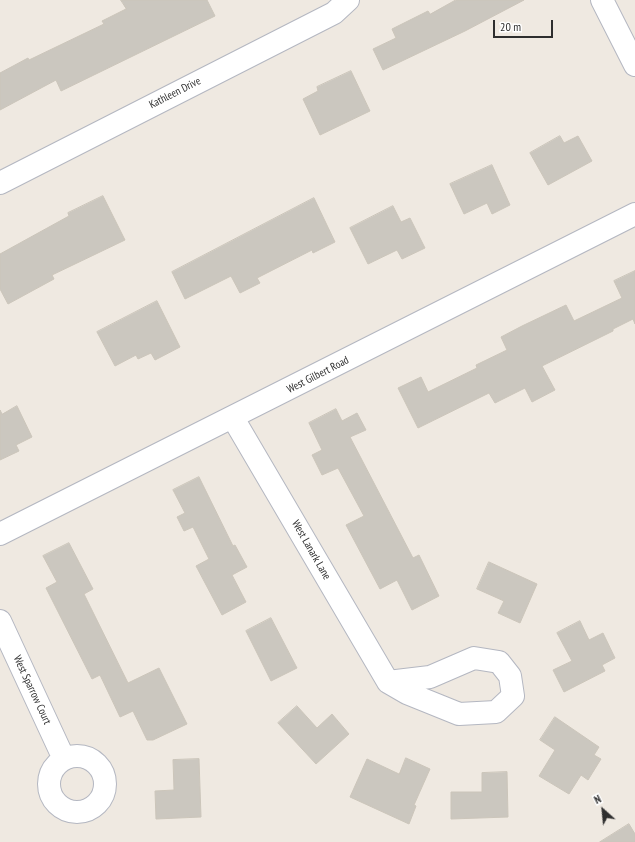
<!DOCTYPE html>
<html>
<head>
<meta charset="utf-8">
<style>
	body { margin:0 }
	#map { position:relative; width:635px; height:842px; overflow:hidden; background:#efe9e1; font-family:"PT Sans Narrow",sans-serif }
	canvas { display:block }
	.north { position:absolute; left:583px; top:790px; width:40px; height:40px; -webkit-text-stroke:3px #fff; paint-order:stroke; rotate:333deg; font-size:11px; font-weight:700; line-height:16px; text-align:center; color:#2e2e2e }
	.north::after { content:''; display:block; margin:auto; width:14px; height:18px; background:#2e2e2e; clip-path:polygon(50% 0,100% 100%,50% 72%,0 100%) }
	.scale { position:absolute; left:493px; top:20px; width:60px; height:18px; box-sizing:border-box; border:2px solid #2e2e2e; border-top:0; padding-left:5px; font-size:12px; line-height:14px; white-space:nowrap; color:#2e2e2e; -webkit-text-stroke:3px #fff; paint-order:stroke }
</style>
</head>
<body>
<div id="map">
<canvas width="635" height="842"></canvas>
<div class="north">N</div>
<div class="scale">20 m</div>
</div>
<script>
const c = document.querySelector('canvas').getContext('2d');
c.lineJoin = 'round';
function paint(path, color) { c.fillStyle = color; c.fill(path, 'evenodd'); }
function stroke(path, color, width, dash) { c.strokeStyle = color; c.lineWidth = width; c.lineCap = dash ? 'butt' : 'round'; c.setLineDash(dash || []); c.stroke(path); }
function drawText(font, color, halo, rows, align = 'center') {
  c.font = font + ' "PT Sans Narrow",sans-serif'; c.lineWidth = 3; c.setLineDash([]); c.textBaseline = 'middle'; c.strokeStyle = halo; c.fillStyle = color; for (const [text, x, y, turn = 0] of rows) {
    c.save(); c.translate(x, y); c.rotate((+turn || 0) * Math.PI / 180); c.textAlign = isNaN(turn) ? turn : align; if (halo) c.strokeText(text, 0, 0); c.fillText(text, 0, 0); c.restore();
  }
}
const building = new Path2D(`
	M 121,0 L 207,0 L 215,16 L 61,91 L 56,80 L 0,110 L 0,73 L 28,58 L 29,60 L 104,24 L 102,21 L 126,9 Z
	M 456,0 L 524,0 L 465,31 L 383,70 L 373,49 L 396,38 L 392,29 L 428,11 L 430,14 Z
	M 351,71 L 370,111 L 320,135 L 303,99 L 318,91 L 317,87 Z
	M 560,136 L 564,143 L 578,136 L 592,161 L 548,185 L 530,153 Z
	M 492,165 L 510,205 L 492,214 L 487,203 L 464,214 L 450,184 Z
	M 103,196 L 125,240 L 52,275 L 54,279 L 8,304 L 0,289 L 0,254 L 69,216 L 68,213 Z
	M 314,198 L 335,242 L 313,253 L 312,250 L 257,278 L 260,283 L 240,293 L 231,276 L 185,299 L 172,272 Z
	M 393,206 L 401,222 L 410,218 L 425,248 L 402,259 L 397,250 L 368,264 L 350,228 Z
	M 635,271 L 635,324 L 633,319 L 613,329 L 613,331 L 542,366 L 555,390 L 532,402 L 525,388 L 495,403 L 489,393 L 418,428 L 398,388 L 421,377 L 428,392 L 477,368 L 476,365 L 507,350 L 501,337 L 522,326 L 566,305 L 574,321 L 622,298 L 614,281 Z
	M 157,301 L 180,347 L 155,360 L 151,353 L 138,359 L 136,355 L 115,366 L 97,332 Z
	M 17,406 L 32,437 L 16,445 L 19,451 L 0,460 L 0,410 L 2,414 Z
	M 336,409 L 342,421 L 357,413 L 366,430 L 350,437 L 413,558 L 419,555 L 439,596 L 412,610 L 397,580 L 380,589 L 346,525 L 364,516 L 338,468 L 322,475 L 312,455 L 322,450 L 309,423 Z
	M 199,477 L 233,546 L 235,545 L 247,567 L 232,575 L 246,602 L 222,615 L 196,566 L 209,559 L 193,527 L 184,531 L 177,517 L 185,513 L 173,490 Z
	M 69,543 L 93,589 L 84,594 L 128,683 L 159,668 L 187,724 L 153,740 L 147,740 L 133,711 L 120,717 L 100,675 L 92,679 L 46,588 L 57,582 L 43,556 Z
	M 489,562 L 537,584 L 520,623 L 498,613 L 504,601 L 477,589 Z
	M 271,618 L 297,668 L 271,681 L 246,631 Z
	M 580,621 L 589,640 L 603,633 L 615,658 L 602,665 L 605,671 L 564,692 L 553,670 L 572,661 L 557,633 Z
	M 297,706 L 317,728 L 332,714 L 349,734 L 316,764 L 278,723 Z
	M 555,717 L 599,747 L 594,755 L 601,759 L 588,780 L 581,775 L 569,794 L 539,776 L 555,750 L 540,740 Z
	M 406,758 L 430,769 L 414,805 L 416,806 L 409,824 L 350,797 L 367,759 L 399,774 Z
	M 199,759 L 201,817 L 156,819 L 155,791 L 174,790 L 173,760 Z
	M 507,772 L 508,817 L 451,819 L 451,792 L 482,792 L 482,773 Z
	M 629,824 L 635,834 L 635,842 L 600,842 Z`);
paint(building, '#cbc7bf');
stroke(building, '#cbc5ba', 1);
const street = new Path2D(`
	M 0,183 L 334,13 L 348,0
	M 233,418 L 388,682 L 407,693 L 459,714 L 496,712 L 513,696 L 510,676 L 499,662 L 474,658 L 430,677 L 388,682
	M 0,534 L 635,214
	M 0,621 L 64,759
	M49 784a28 28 0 1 1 56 0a28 28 0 1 1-56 0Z`);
const secondary = new Path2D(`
	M 602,0 L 635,65`);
stroke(street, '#b4b7c1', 24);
stroke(secondary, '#b4b7c1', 24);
stroke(street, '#fff', 22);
stroke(secondary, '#fff', 22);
drawText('11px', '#2e2e2e', '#fff', [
	["Kathleen Drive",175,93,-27],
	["West Gilbert Road",318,375,-27],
	["West Lanark Lane",311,550,60],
	["West Sparrow Court",32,690,65]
]);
</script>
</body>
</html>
